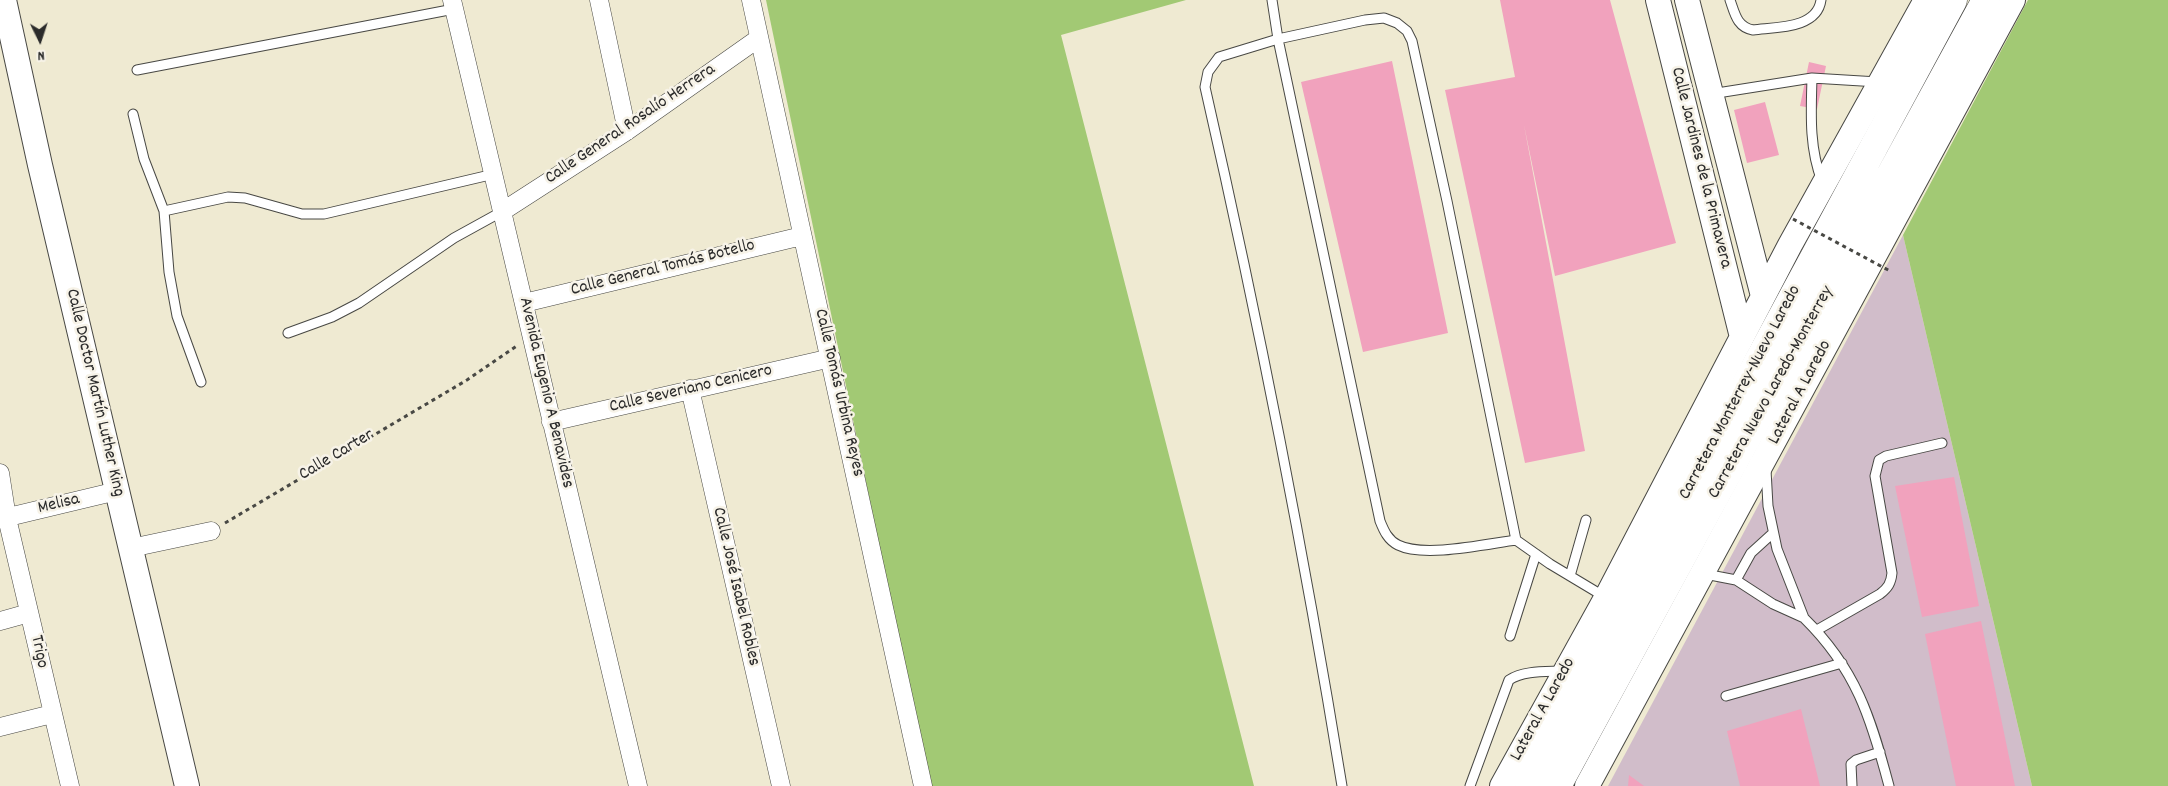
<!DOCTYPE html>
<html>
<head>
<meta charset="utf-8">
<style>
	body { margin:0 }
	#map { position:relative; width:2168px; height:786px; overflow:hidden; background:#efead2; font-family:Dekko,sans-serif }
	canvas { display:block }
	.north { position:absolute; left:15px; top:15px; width:50px; height:50px; -webkit-text-stroke:4px #f7f3e8; paint-order:stroke; rotate:176deg; font-size:14px; font-weight:700; line-height:20px; text-align:center; color:#2b2b2b }
	.north::after { content:''; display:block; margin:auto; width:18px; height:22px; background:#2b2b2b; clip-path:polygon(50% 0,100% 100%,50% 72%,0 100%) }
</style>
</head>
<body>
<div id="map">
<canvas width="2168" height="786"></canvas>
<div class="north">N</div>
</div>
<script>
const c = document.querySelector('canvas').getContext('2d');
c.lineJoin = 'round';
function paint(path, color) { c.fillStyle = color; c.fill(path, 'evenodd'); }
function stroke(path, color, width, dash) { c.strokeStyle = color; c.lineWidth = width; c.lineCap = dash ? 'butt' : 'round'; c.setLineDash(dash || []); c.stroke(path); }
function drawText(font, color, halo, rows, align = 'center') {
  c.font = font + ' Dekko,sans-serif'; c.lineWidth = 5; c.setLineDash([]); c.textBaseline = 'middle'; c.strokeStyle = halo; c.fillStyle = color; for (const [text, x, y, turn = 0] of rows) {
    c.save(); c.translate(x, y); c.rotate((+turn || 0) * Math.PI / 180); c.textAlign = isNaN(turn) ? turn : align; if (halo) c.strokeText(text, 0, 0); c.fillText(text, 0, 0); c.restore();
  }
}
paint(new Path2D(`
	M 1903,235 L 2032,786 L 1608,786 Z`), '#d1bdca');
paint(new Path2D(`
	M 766,0 L 1186,0 L 1061,35 L 1254,786 L 929,786 Z
	M 2028,0 L 2168,0 L 2168,786 L 2032,786 L 1903,235 Z`), '#a2c974');
paint(new Path2D(`
	M 1500,0 L 1610,0 L 1676,243 L 1555,276 L 1524,125 L 1585,451 L 1525,463 L 1445,90 L 1515,77 Z
	M 1392,61 L 1448,333 L 1363,352 L 1301,82 Z
	M 1809,62 L 1826,66 L 1817,109 L 1800,106 Z
	M 1765,102 L 1779,155 L 1747,163 L 1734,110 Z
	M 1954,477 L 1979,606 L 1922,617 L 1895,486 Z
	M 1981,621 L 2015,786 L 1956,786 L 1925,634 Z
	M 1801,709 L 1820,786 L 1740,786 L 1727,731 Z
	M 1629,775 L 1644,786 L 1628,786 Z`), '#f1a2bd');
const lane = new Path2D(`
	M 1272,0 L 1278,39 L 1219,57 L 1208,72 L 1205,87 C 1258,319 1304,552 1342,786
	M 1730,0 C 1735,14 1737,27 1753,30 C 1776,27 1817,29 1821,0
	M 137,70 L 454,9
	M 1711,94 L 1812,78
	M 133,114 L 144,159 L 164,211 L 228,197 L 245,198 L 302,214 L 324,214 L 494,174
	M 1822,181 C 1809,148 1811,113 1812,78 L 1878,82
	M 164,211 L 169,272 L 177,316 L 201,382
	M 288,333 L 332,317 L 359,303 L 454,238 L 503,211
	M 1516,540 L 1447,201 L 1412,41 L 1407,31 L 1397,23 L 1384,18 L 1365,20 L 1278,39 L 1380,521 C 1384,531 1388,540 1398,545 C 1424,558 1486,544 1516,540 L 1550,564 L 1605,597
	M 1705,574 L 1736,580 L 1773,604 L 1804,618 L 1777,549 L 1768,506 L 1766,470
	M 1570,576 L 1586,520
	M 1736,580 L 1751,553 L 1773,533
	M 1804,618 C 1856,669 1871,718 1889,786
	M 1817,630 L 1880,594 C 1888,588 1891,583 1892,573 L 1875,476 L 1879,460 L 1886,456 L 1942,443
	M 1510,636 L 1536,554
	M 1726,696 L 1842,663
	M 1470,786 L 1509,680 C 1524,670 1547,672 1564,671
	M 1852,786 L 1851,764 L 1856,760 L 1880,752`);
const street = new Path2D(`
	M 452,0 L 638,786
	M 599,0 L 627,131
	M 751,0 L 923,786
	M 503,211 L 627,131 L 759,38
	M 524,303 L 802,236
	M 690,389 L 781,786
	M 551,422 L 831,358
	M 0,473 L 7,518 L 70,786
	M 0,519 L 117,491
	M 131,548 L 211,531
	M 0,621 L 29,613
	M 0,727 L 52,714`);
const secondary = new Path2D(`
	M 4,0 L 40,165 L 187,786
	M 1658,0 L 1742,337
	M 1687,0 L 1763,296
	M 1502,786 L 1606,598 L 1790,245 L 1926,0
	M 1587,786 L 2013,0`);
const highway = new Path2D(`
	M 1529,786 L 1953,0
	M 1557,786 L 1986,0`);
stroke(lane, '#484844', 11);
stroke(street, '#484844', 19);
stroke(secondary, '#484844', 26);
stroke(highway, '#484844', 29);
stroke(new Path2D(`
	M 225,523 L 467,380 L 518,345`), '#484844', 3, [4, 4]);
stroke(lane, '#fff', 9);
stroke(street, '#fff', 18);
stroke(secondary, '#fff', 24);
stroke(highway, '#fff', 28);
stroke(new Path2D(`
	M 1793,219 L 1890,271`), '#484844', 3, [4, 4]);
drawText('18px', '#2b2b2b', '#f7f3e8', [
	["Calle General Rosalío Herrera",631,125,-34],
	["Calle Jardines de la Primavera",1700,168,76],
	["Calle General Tomás Botello",663,269,-14],
	["Calle Severiano Cenicero",691,390,-13],
	["Calle Doctor Martín Luther King",94,393,77],
	["Avenida Eugenio A Benavides",545,393,77],
	["Calle Tomás Urbina Reyes",838,393,77],
	["Carretera Monterrey-Nuevo Laredo",1741,393,-62],
	["Carretera Nuevo Laredo-Monterrey",1772,393,-61],
	["Lateral A Laredo",1801,393,-62],
	["Calle Carter",337,456,-31],
	["Melisa",59,505,-13],
	["Calle José Isabel Robles",735,587,77],
	["Trigo",38,652,78],
	["Lateral A Laredo",1544,710,-61]
]);
</script>
</body>
</html>
